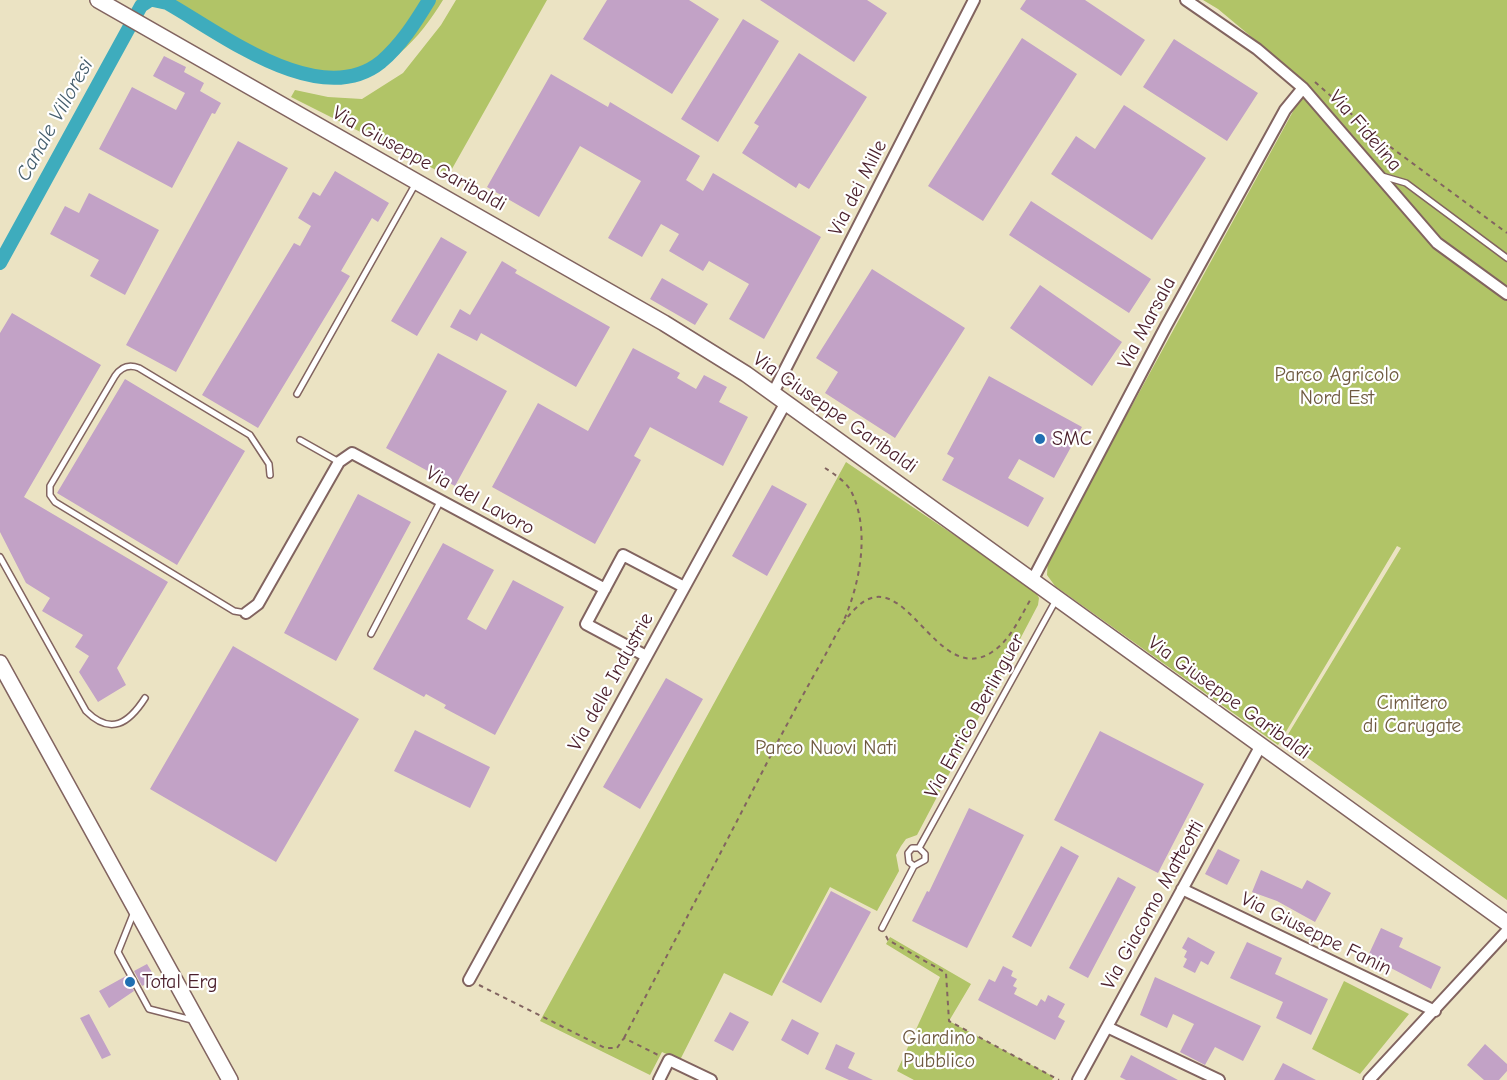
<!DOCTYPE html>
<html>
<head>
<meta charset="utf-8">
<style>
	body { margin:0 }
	canvas { display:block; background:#ebe3c3 }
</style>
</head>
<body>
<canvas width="1507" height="1080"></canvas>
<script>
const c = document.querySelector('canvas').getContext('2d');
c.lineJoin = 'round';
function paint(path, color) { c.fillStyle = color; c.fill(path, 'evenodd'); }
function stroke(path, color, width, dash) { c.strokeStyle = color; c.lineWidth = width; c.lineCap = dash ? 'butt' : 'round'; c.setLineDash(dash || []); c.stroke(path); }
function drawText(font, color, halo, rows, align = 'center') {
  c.font = font + ' "Comic Neue",sans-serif'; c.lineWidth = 4.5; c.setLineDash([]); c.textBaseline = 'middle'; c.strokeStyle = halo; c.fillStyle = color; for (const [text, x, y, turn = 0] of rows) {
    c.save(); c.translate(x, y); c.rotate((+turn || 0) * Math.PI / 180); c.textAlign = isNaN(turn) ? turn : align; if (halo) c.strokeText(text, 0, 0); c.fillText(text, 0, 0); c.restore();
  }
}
paint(new Path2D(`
	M 135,0 L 443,0 C 418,41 378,87 324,77 C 298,73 275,58 252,47 C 223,33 194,20 166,3 L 158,1 L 149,5 Z
	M 456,0 L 547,0 L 448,176 L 291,97 L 295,90 L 328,97 L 362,99 L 403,73 L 441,25 Z
	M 1203,0 L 1507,0 L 1507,900 L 1284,741 L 1401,548 L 1397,546 L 1278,745 L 1055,586 L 1047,575 L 1048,559 L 1308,84 L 1218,9 Z
	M 846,462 L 1034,589 L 1039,598 L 1038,605 L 917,835 L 906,839 L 901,846 L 896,855 L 899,871 L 877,911 L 830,887 L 772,996 L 724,973 L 680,1060 L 662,1052 L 650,1075 L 540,1021 Z
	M 890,937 L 971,984 L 949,1021 L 1054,1077 L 1052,1080 L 914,1080 L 897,1071 L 940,977 L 886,944 Z
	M 1344,981 L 1409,1014 L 1360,1074 L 1312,1049 Z`), '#b1c467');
stroke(new Path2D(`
	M 153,0 L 167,3 C 222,34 320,111 381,62 C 401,45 415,23 429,0
	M 0,263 L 141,6 L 150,0`), '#3eacbd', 14);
paint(new Path2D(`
	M 607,0 L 689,0 L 719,19 L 672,94 L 583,39 Z
	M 760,0 L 867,0 L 887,13 L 854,62 Z
	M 1026,0 L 1085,0 L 1145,40 L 1121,76 L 1020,9 Z
	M 743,19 L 779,41 L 718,142 L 681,119 Z
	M 1022,38 L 1077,74 L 983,221 L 928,186 Z
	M 1174,39 L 1258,93 L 1227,141 L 1143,87 Z
	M 799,53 L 867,97 L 809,189 L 799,183 L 796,188 L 742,153 L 759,126 L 754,123 Z
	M 164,56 L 186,67 L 184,72 L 204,83 L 200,91 L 221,103 L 215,114 L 212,113 L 172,188 L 99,149 L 132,87 L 176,110 L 185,93 L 153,76 Z
	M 551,74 L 608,107 L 610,102 L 700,156 L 686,180 L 703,191 L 713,173 L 821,237 L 764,339 L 729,319 L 749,284 L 709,261 L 703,271 L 669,251 L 679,234 L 661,224 L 642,257 L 608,238 L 641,181 L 580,146 L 539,217 L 487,187 Z
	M 1124,105 L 1206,158 L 1152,240 L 1051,174 L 1076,136 L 1095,149 Z
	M 238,141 L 288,168 L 176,372 L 126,345 Z
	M 335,171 L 389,203 L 378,222 L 372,218 L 341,271 L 350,276 L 258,428 L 202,395 L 294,243 L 300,246 L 311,226 L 298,218 L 313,192 L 320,196 Z
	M 89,193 L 159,230 L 125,295 L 90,276 L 99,260 L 50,234 L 65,206 L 79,213 Z
	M 1031,201 L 1151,279 L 1129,313 L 1009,235 Z
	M 441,237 L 467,252 L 417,336 L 391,321 Z
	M 502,261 L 517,270 L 515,273 L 610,327 L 576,387 L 481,333 L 477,341 L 450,327 L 460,309 L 470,315 Z
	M 872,269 L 965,328 L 895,438 L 825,393 L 838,372 L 816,358 Z
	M 662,278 L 708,304 L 695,325 L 650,299 Z
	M 1040,285 L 1122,342 L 1092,386 L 1010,328 Z
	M 12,313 L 101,365 L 24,497 L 168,582 L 117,668 L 126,685 L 98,702 L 79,672 L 89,656 L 75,647 L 83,635 L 42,611 L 50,598 L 26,583 L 0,532 L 0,333 Z
	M 633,348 L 680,373 L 677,378 L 696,389 L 704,375 L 727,387 L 719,402 L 748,417 L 723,466 L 650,427 L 634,456 L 641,460 L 595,544 L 492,487 L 538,403 L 588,431 Z
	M 438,353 L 507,391 L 455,486 L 386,448 Z
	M 989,376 L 1082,427 L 1054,478 L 1019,459 L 1008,478 L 1044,498 L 1028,527 L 942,480 L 954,458 L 947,454 Z
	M 125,379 L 245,451 L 177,565 L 57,493 Z
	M 772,485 L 807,504 L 767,576 L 732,556 Z
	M 358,494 L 411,522 L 336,661 L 284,633 Z
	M 443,543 L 494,570 L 467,619 L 486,630 L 513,580 L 564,607 L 495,735 L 444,708 L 446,705 L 426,694 L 424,697 L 373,669 Z
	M 233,646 L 359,719 L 276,862 L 150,789 Z
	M 666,678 L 703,699 L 640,809 L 603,787 Z
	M 415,730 L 490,767 L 470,808 L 394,771 Z
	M 1100,731 L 1204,784 L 1158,873 L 1054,820 Z
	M 969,808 L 1024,835 L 967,948 L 912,921 L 927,891 L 929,892 Z
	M 1061,846 L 1079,856 L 1031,947 L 1012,937 Z
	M 1218,849 L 1240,860 L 1227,885 L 1205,874 Z
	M 1261,870 L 1302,889 L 1307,880 L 1331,893 L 1315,922 L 1277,901 L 1252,892 Z
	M 1118,877 L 1136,887 L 1088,978 L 1069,968 Z
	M 831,891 L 871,912 L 821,1003 L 782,982 Z
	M 1381,928 L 1403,938 L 1399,947 L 1441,967 L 1431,989 L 1368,956 Z
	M 1188,937 L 1215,952 L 1208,965 L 1201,961 L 1195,973 L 1183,967 L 1187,959 L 1184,957 L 1187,951 L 1182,948 Z
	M 1247,942 L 1282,958 L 1275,974 L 1328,999 L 1311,1035 L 1276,1018 L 1283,1002 L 1230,978 Z
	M 147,964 L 156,979 L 142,986 L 134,971 Z
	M 1003,966 L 1013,971 L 1011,976 L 1017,979 L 1013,986 L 1017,988 L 1014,994 L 1037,1006 L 1041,999 L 1045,1002 L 1048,995 L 1065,1004 L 1058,1017 L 1065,1021 L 1055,1040 L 978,1000 L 989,979 L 995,982 Z
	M 126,976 L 134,991 L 109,1008 L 99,991 Z
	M 1155,977 L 1261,1026 L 1243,1061 L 1215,1047 L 1205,1065 L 1180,1052 L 1194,1024 L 1173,1014 L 1167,1028 L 1140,1015 Z
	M 730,1012 L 749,1022 L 733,1051 L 714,1041 Z
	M 89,1014 L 111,1055 L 102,1059 L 80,1018 Z
	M 792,1019 L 819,1033 L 808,1055 L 781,1040 Z
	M 836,1044 L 855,1053 L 848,1068 L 873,1080 L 849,1080 L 825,1069 Z
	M 1485,1044 L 1507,1064 L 1507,1071 L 1499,1080 L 1484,1080 L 1467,1065 Z
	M 1131,1055 L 1178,1080 L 1126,1080 L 1120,1077 Z
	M 1283,1063 L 1316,1080 L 1274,1080 Z`), '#c2a2c6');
const lane = new Path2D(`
	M 1382,176 L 1406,183 L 1507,258
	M 297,394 L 416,183
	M 300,440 L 339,462
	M 0,557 L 86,711 C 111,736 129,723 145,698
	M 246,613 L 234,611 L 55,502 L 50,495 L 50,486 L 115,376 C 121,367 129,364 139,368 L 250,435 L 269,464 L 270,475
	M 371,634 L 441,500
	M 919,848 L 1056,600
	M 914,866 L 909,862 L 908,853 L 912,848 L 919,848
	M 134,912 L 118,952 L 149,1009 L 192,1020
	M 882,928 L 914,866 L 925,860 L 925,854 L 919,848`);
const street = new Path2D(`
	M 1186,0 L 1257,49 L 1303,88 L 1437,243 L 1507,294
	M 773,393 L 974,0
	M 1032,581 L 1166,326 L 1285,110 L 1303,88
	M 246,613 L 258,604 L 339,462 L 352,453 L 605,589
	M 646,656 L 586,624 L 623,555 L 684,587
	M 1182,889 L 1435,1011
	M 469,980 L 786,402
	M 1107,1027 L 1219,1080
	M 659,1080 L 669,1060 L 711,1080
	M 1078,1080 L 1260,747
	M 1369,1080 L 1507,931`);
const secondary = new Path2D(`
	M 98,0 L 664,323 L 746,374 L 1507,923
	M 0,663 L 230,1080`);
stroke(lane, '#826460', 8);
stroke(street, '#826460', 14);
stroke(secondary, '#826460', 18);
stroke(new Path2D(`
	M 1315,82 L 1381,140 L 1507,233
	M 825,468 C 834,474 847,482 852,493 C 870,531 860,583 844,620
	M 886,936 L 888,940 L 946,973 L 949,1021 L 1059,1080
	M 479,985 L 605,1048 L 617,1048 L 624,1038 L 658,1055
	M 624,1038 C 675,940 726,843 776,745 C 791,717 806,689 822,661 C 832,643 840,623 856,608 C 905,559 936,689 992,652 C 1011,640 1021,615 1032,597`), '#826460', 2, [4.5, 4.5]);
stroke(lane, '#fff', 5);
stroke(street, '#fff', 10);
stroke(secondary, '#fff', 15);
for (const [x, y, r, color] of [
	[1040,439,6,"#1f6fb2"],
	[130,982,6,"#1f6fb2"]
]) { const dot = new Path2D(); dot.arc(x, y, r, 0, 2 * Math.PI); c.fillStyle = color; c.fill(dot); stroke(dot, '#fff', 2); }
drawText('20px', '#4a1f2b', '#fff', [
	["Via Fidelina",1365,131,49],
	["Via Giuseppe Garibaldi",419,159,29],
	["Via dei Mille",858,188,-63],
	["Via Marsala",1147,323,-62],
	["Via Giuseppe Garibaldi",835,413,35],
	["Via del Lavoro",480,501,29],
	["Via delle Industrie",611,682,-61],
	["Via Giuseppe Garibaldi",1229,698,36],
	["Via Enrico Berlinguer",975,716,-61],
	["Via Giacomo Matteotti",1153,905,-61],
	["Via Giuseppe Fanin",1316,934,26]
]);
drawText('20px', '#6e5940', '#fff', [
	["Parco Agricolo",1337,375],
	["Nord Est",1337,398],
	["Cimitero",1412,703],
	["di Carugate",1412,726],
	["Parco Nuovi Nati",826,748],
	["Giardino",939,1038],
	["Pubblico",939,1061]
]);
drawText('20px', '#4a1f2b', '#fff', [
	["SMC",1052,439],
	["Total Erg",142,982]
], 'left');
drawText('italic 21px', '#455e6d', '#fff', [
	["Canale Villoresi",55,120,-61]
]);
</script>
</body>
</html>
